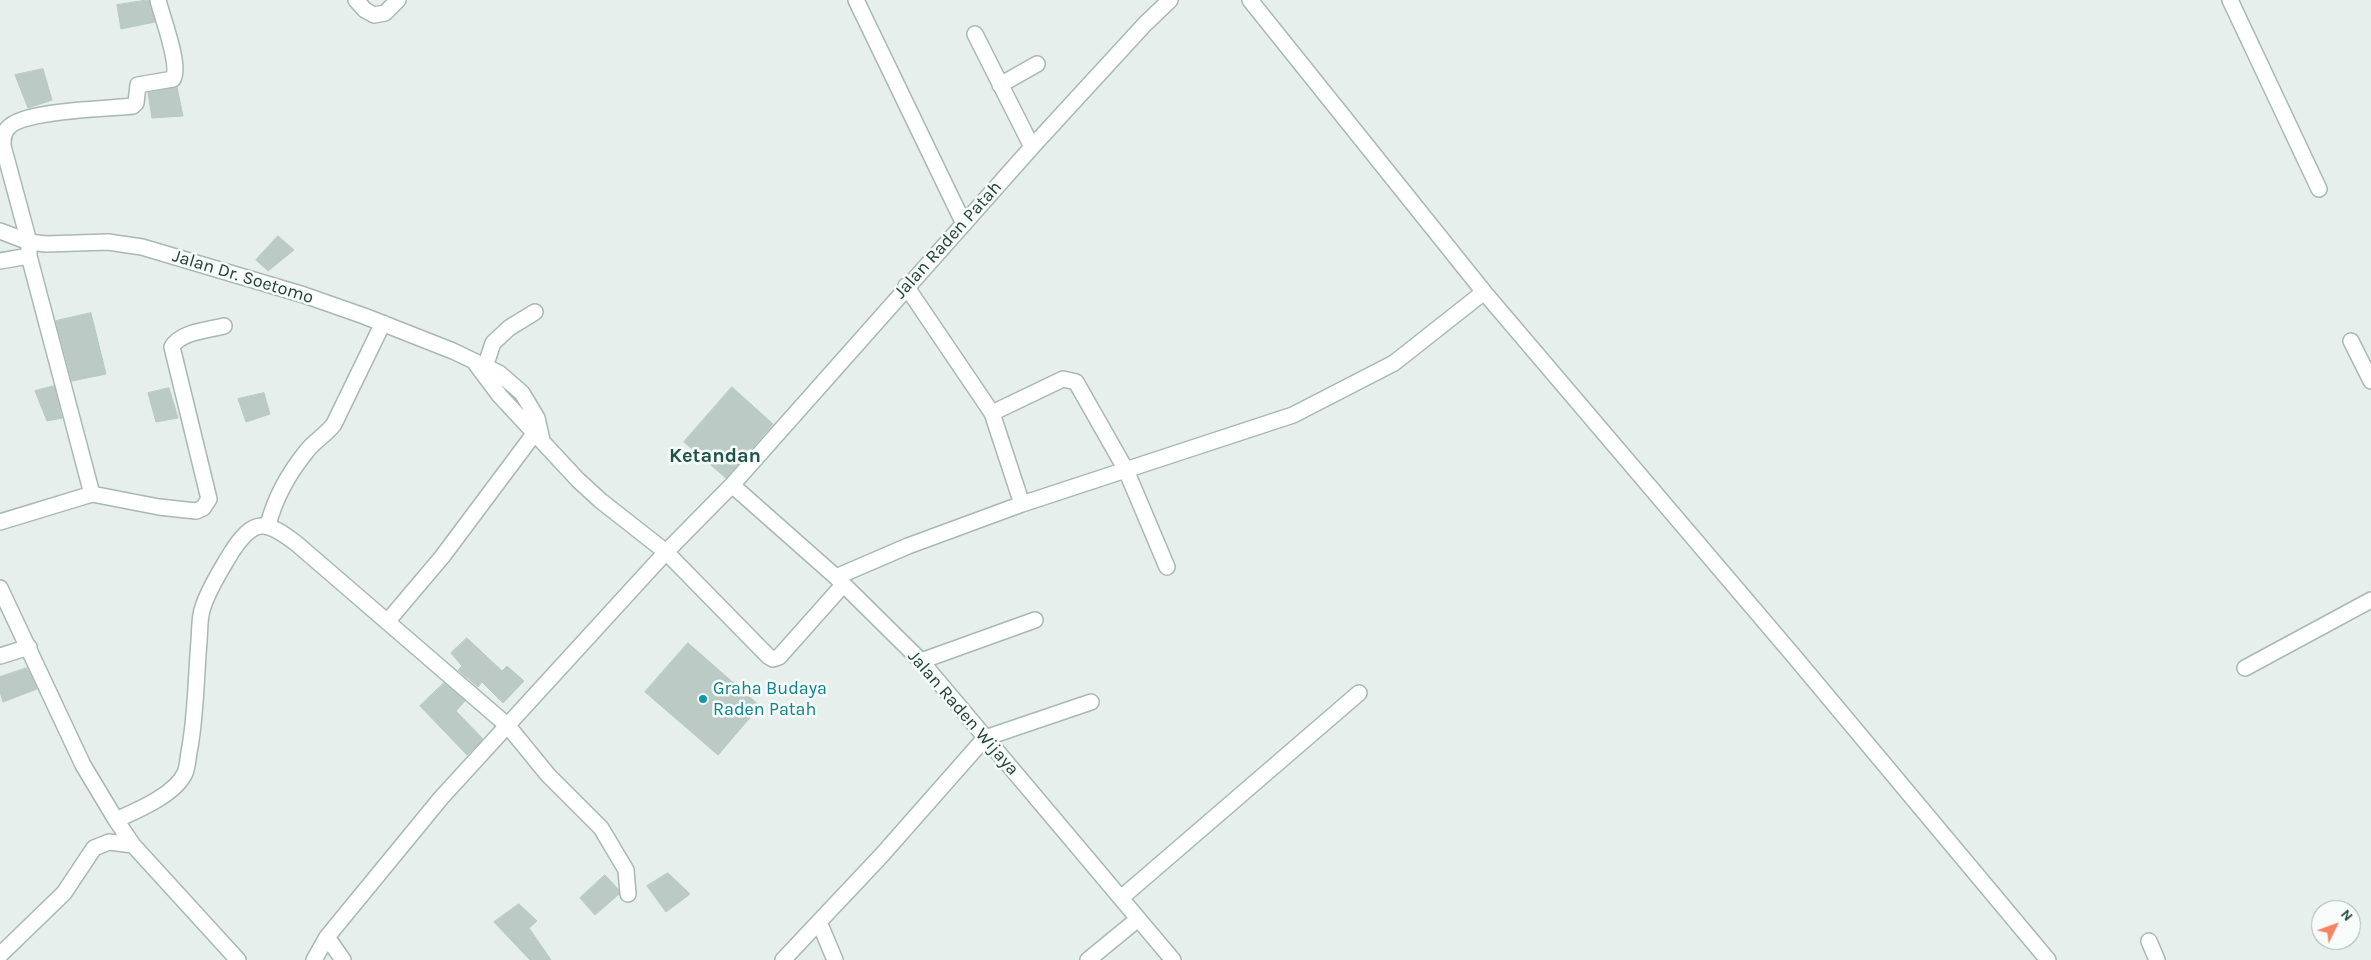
<!DOCTYPE html>
<html>
<head>
<meta charset="utf-8">
<style>
	body { margin:0 }
	#map { position:relative; width:2371px; height:960px; overflow:hidden; background:#e6efeb; font-family:Karla,sans-serif }
	canvas { display:block }
	.north { position:absolute; left:2311px; top:900px; width:50px; height:50px; box-sizing:border-box; background:#f7fbf9; border:1px solid #a3b1ad; border-radius:50%; rotate:48deg; font-size:14px; font-weight:700; line-height:20px; text-align:center; color:#24423a }
	.north::after { content:''; display:block; margin:auto; width:18px; height:22px; background:#f4845f; clip-path:polygon(50% 0,100% 100%,50% 72%,0 100%) }
</style>
</head>
<body>
<div id="map">
<canvas width="2371" height="960"></canvas>
<div class="north">N</div>
</div>
<script>
const c = document.querySelector('canvas').getContext('2d');
c.lineJoin = 'round';
function paint(path, color) { c.fillStyle = color; c.fill(path, 'evenodd'); }
function stroke(path, color, width, dash) { c.strokeStyle = color; c.lineWidth = width; c.lineCap = dash ? 'butt' : 'round'; c.setLineDash(dash || []); c.stroke(path); }
function drawText(font, color, halo, rows, align = 'center') {
  c.font = font + ' Karla,sans-serif'; c.lineWidth = 5; c.setLineDash([]); c.textBaseline = 'middle'; c.strokeStyle = halo; c.fillStyle = color; for (const [text, x, y, turn = 0] of rows) {
    c.save(); c.translate(x, y); c.rotate((+turn || 0) * Math.PI / 180); c.textAlign = isNaN(turn) ? turn : align; if (halo) c.strokeText(text, 0, 0); c.fillText(text, 0, 0); c.restore();
  }
}
const building = new Path2D(`
	M 149,0 L 155,22 L 121,29 L 117,5 Z
	M 43,69 L 52,100 L 28,108 L 15,75 Z
	M 177,87 L 183,116 L 152,118 L 148,93 Z
	M 278,236 L 294,250 L 268,271 L 256,260 Z
	M 91,313 L 106,374 L 72,381 L 56,321 Z
	M 54,386 L 62,418 L 47,421 L 35,391 Z
	M 732,387 L 773,424 L 726,478 L 684,442 Z
	M 169,388 L 178,418 L 156,422 L 148,393 Z
	M 264,393 L 270,414 L 246,422 L 238,399 Z
	M 467,638 L 502,671 L 507,666 L 524,681 L 503,703 L 482,682 L 478,687 L 458,670 L 462,666 L 451,653 Z
	M 688,643 L 760,706 L 718,755 L 645,692 Z
	M 27,668 L 37,689 L 3,702 L 0,692 L 0,677 Z
	M 444,683 L 465,701 L 456,711 L 483,739 L 467,755 L 420,706 Z
	M 668,873 L 690,894 L 666,912 L 647,886 Z
	M 605,875 L 618,889 L 619,894 L 595,915 L 580,898 Z
	M 519,904 L 537,921 L 529,928 L 551,960 L 530,960 L 494,922 Z`);
paint(building, '#bbcac4');
stroke(building, '#b8c9c2', 1);
const minor = new Path2D(`
	M 356,0 L 365,10 L 374,15 L 385,13 L 398,0
	M 856,0 L 964,224
	M 1250,0 L 1484,292 L 1793,655 L 2048,960
	M 2230,0 L 2319,189
	M 975,34 L 1032,147
	M 1000,85 L 1037,64
	M 0,231 L 29,242 L 46,244 L 108,242 L 142,247 L 304,295 L 364,316 L 453,351 L 499,373 L 522,393 L 537,418 L 542,440
	M 0,261 L 29,256
	M 906,286 L 992,413 L 1022,504
	M 2351,341 L 2371,381
	M 476,364 L 500,396 L 578,480 L 601,501 L 666,552 L 768,656 L 773,659 L 779,657 L 843,585
	M 485,367 L 493,343 L 509,328 L 535,312
	M 992,413 L 1063,379 L 1076,382 L 1126,470 L 1167,567
	M 732,485 L 836,577 L 921,661 L 1173,960
	M 92,494 L 29,256 L 29,242 L 3,146 C 3,139 3,133 8,128 C 22,110 108,109 133,106 L 136,103 L 138,85 L 173,79 C 181,65 162,17 158,0
	M 0,522 L 92,494 L 159,507 L 196,511 L 203,508 L 209,499 L 172,347 C 180,332 208,330 224,326
	M 268,525 C 275,498 289,473 306,452 C 314,441 326,435 334,424 L 383,323
	M 836,577 L 908,546 L 1022,504 L 1293,415 L 1394,363 L 1484,292
	M 0,588 L 83,765 L 116,820 L 133,845 L 238,960
	M 387,622 L 442,557 L 534,434
	M 0,656 L 29,647
	M 921,661 L 1035,620
	M 2245,668 L 2371,600
	M 116,820 C 136,811 175,795 185,773 C 188,766 188,755 190,747 C 196,712 196,677 199,641 C 200,630 199,617 203,607 C 209,588 221,570 231,553 C 254,517 266,520 297,544 L 508,726 L 548,775 L 601,828 L 626,870 L 628,894
	M 1121,898 L 1359,693
	M 819,922 L 835,960
	M 327,937 L 343,960
	M 2149,941 L 2157,960
	M 0,955 L 64,893 L 94,848 L 109,842 L 133,845
	M 314,960 L 327,937 L 441,798 L 666,552 L 732,485 L 1032,147 L 1145,24 L 1170,0
	M 783,960 L 881,856 L 985,738 L 1091,702
	M 1088,960 L 1138,919`);
stroke(minor, '#a8b8b2', 18);
stroke(minor, '#fff', 15);
for (const [x, y, r, color] of [
	[703,699,5,"#0f9aa8"]
]) { const dot = new Path2D(); dot.arc(x, y, r, 0, 2 * Math.PI); c.fillStyle = color; c.fill(dot); stroke(dot, '#f7fbf9', 2); }
drawText('18px', '#24423a', '#f7fbf9', [
	["Jalan Raden Patah",948,240,-48],
	["Jalan Dr. Soetomo",243,277,17],
	["Jalan Raden Wijaya",963,713,49]
]);
drawText('18px', '#0d838f', '#f7fbf9', [
	["Graha Budaya",713,689],
	["Raden Patah",713,710]
], 'left');
drawText('bold 20px', '#1f5548', '#f7fbf9', [
	["Ketandan",715,456]
]);
</script>
</body>
</html>
